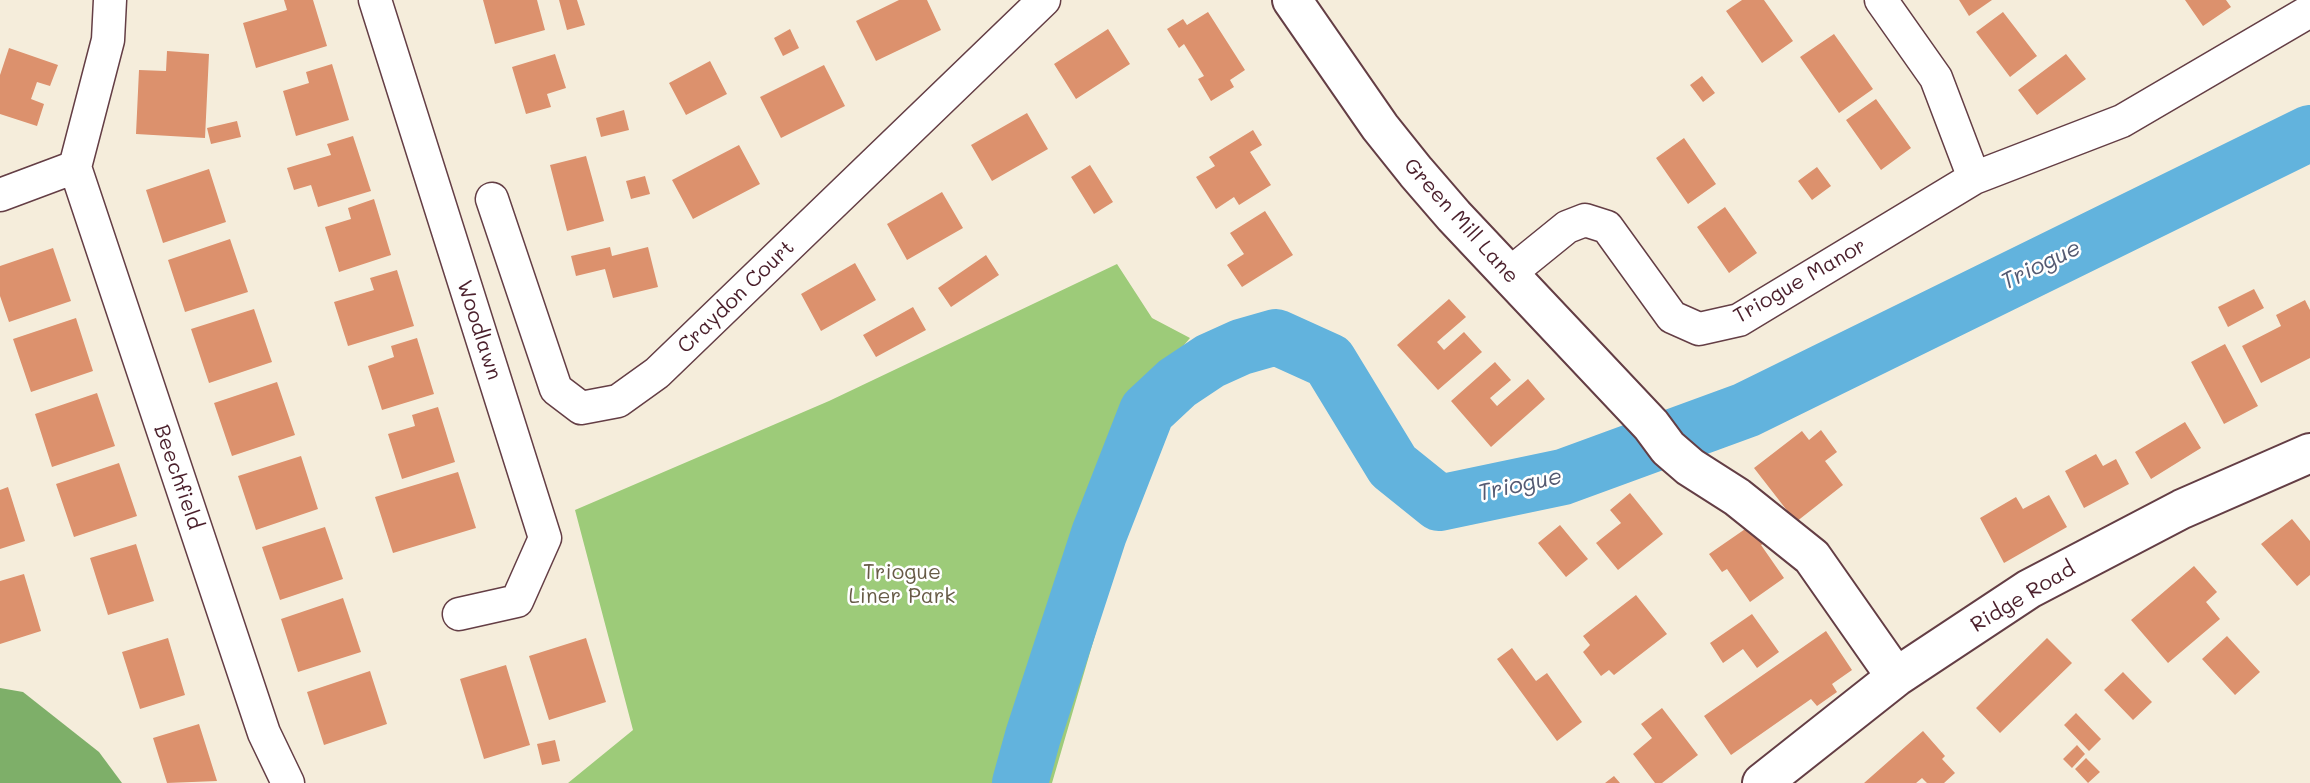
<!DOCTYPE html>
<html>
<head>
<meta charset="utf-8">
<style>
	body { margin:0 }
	canvas { display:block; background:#f5eddb }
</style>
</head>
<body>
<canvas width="2310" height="783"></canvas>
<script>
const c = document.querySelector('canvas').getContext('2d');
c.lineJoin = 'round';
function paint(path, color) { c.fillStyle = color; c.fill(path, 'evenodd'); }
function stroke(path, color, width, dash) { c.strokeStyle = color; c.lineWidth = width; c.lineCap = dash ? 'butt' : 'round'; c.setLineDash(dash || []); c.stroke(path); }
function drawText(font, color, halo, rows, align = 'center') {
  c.font = font + ' Mali,sans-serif'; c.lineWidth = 5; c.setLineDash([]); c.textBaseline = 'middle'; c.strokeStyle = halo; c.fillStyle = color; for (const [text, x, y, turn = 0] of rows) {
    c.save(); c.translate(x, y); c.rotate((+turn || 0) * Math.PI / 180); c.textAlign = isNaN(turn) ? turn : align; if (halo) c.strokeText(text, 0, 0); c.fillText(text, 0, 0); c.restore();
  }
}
paint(new Path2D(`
	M 1117,264 L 1152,318 L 1190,338 L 1162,371 L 1158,419 L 1052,783 L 568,783 L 633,730 L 575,510 L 829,401 Z`), '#9dcb79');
paint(new Path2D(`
	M 0,688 L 23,692 L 99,752 L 122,783 L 0,783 Z`), '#7eaf69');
stroke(new Path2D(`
	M 1020,783 L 1033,736 L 1099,534 L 1147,411 L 1177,383 L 1210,361 L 1241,347 L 1276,337 L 1329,361 L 1393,466 L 1439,503 L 1563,477 L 1746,410 L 2310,133`), '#62b3dd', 56);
paint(new Path2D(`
	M 284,0 L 313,0 L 327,46 L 256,68 L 243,23 L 287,10 Z
	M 483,0 L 537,0 L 545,30 L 495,44 Z
	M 559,0 L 577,0 L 585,25 L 567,30 Z
	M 899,0 L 927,0 L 941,30 L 876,61 L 856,21 Z
	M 1742,0 L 1764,0 L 1793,41 L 1762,63 L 1726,11 Z
	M 1959,0 L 1992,0 L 1969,16 Z
	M 2185,0 L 2226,0 L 2231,7 L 2203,26 Z
	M 1208,12 L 1245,70 L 1230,80 L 1234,87 L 1211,101 L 1198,79 L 1204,76 L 1184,44 L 1179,48 L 1167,29 L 1183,19 L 1187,25 Z
	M 2003,12 L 2037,56 L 2010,77 L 1976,32 Z
	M 790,29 L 799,48 L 783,56 L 774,38 Z
	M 1108,29 L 1130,64 L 1076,99 L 1054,64 Z
	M 1834,34 L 1873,89 L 1839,113 L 1800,57 Z
	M 9,48 L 58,65 L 50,86 L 37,82 L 31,99 L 44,104 L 37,126 L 0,114 L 0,75 Z
	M 167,51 L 209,54 L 205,138 L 136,134 L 139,70 L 166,71 Z
	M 555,54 L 566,88 L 547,94 L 551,107 L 526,114 L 512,67 Z
	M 2066,54 L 2086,79 L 2037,115 L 2018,90 Z
	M 710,61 L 727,94 L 686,115 L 669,83 Z
	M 332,64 L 349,120 L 296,136 L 283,91 L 309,83 L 306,72 Z
	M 824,65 L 845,106 L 781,138 L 760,97 Z
	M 1702,76 L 1715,93 L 1703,102 L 1690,85 Z
	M 1876,99 L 1911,148 L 1881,170 L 1846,120 Z
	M 624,110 L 629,130 L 601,137 L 596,118 Z
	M 1027,113 L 1048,149 L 992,181 L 971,145 Z
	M 237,121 L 241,137 L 211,144 L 207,128 Z
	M 1253,130 L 1262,145 L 1250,152 L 1271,185 L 1239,205 L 1234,197 L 1216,209 L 1196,177 L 1215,166 L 1209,157 Z
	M 353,136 L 371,191 L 318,207 L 311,185 L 294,190 L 287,168 L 331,155 L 327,144 Z
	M 1684,138 L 1716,184 L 1688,204 L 1656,158 Z
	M 739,145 L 760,184 L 693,219 L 672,180 Z
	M 586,156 L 604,221 L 567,231 L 550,165 Z
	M 1090,165 L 1113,202 L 1094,214 L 1071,177 Z
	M 1817,167 L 1831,186 L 1812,200 L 1798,181 Z
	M 209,169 L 226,222 L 163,243 L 146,190 Z
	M 645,176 L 650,194 L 631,199 L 626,181 Z
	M 942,192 L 963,228 L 907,260 L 887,224 Z
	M 374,199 L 391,255 L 339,272 L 325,227 L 351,219 L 348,208 Z
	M 1725,207 L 1757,253 L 1729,273 L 1697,227 Z
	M 1265,211 L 1293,255 L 1242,287 L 1227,265 L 1244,254 L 1230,233 Z
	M 230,239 L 248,292 L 185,312 L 168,260 Z
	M 610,247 L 612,256 L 648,247 L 658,287 L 613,298 L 605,269 L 576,276 L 571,256 Z
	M 53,248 L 71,301 L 9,322 L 0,296 L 0,266 Z
	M 986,255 L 999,275 L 951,307 L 938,288 Z
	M 855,263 L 876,300 L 821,331 L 801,294 Z
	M 397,270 L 414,326 L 348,346 L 334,302 L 374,290 L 370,278 Z
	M 2254,289 L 2264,308 L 2228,327 L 2218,307 Z
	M 1449,299 L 1466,317 L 1437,342 L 1444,350 L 1464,332 L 1482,352 L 1438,390 L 1397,345 Z
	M 2305,300 L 2310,310 L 2310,358 L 2261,383 L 2242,346 L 2281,326 L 2276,315 Z
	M 913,307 L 926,330 L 876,357 L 863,335 Z
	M 254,309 L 272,362 L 209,383 L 191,329 Z
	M 76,318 L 93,371 L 31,392 L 13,339 Z
	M 417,338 L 434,394 L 382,410 L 368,366 L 394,357 L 391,346 Z
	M 2225,344 L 2258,406 L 2224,424 L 2191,362 Z
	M 1495,362 L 1511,380 L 1490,398 L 1497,406 L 1528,379 L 1545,399 L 1491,447 L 1451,401 Z
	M 277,382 L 295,435 L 232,456 L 214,403 Z
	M 97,393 L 115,446 L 52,467 L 35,414 Z
	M 438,407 L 455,462 L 402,479 L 388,434 L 415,426 L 412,415 Z
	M 2185,422 L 2201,448 L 2151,479 L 2135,452 Z
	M 1821,430 L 1837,452 L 1825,461 L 1843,485 L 1796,522 L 1754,468 L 1802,431 L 1809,440 Z
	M 2096,454 L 2103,466 L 2116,459 L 2129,484 L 2084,508 L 2065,471 Z
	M 301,456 L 318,509 L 256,530 L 238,476 Z
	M 119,463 L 137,516 L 74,537 L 56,484 Z
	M 458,472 L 476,528 L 393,553 L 375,497 Z
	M 8,487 L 25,541 L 0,549 L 0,490 Z
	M 1630,493 L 1663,534 L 1618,570 L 1596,543 L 1621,523 L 1610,510 Z
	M 2049,495 L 2067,527 L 2004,563 L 1980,518 L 2016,497 L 2023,509 Z
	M 2292,519 L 2310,541 L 2310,575 L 2297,586 L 2261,544 Z
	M 1560,525 L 1588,559 L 1566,577 L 1538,543 Z
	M 1751,525 L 1763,544 L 1761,545 L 1784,578 L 1750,602 L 1727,569 L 1722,572 L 1709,554 Z
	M 325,527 L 343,579 L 280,600 L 262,547 Z
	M 136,544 L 154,601 L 108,615 L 90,558 Z
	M 2194,566 L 2217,592 L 2206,602 L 2220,619 L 2168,663 L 2131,620 Z
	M 24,574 L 41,631 L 0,644 L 0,581 Z
	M 1636,595 L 1667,634 L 1614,675 L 1609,670 L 1601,676 L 1583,652 L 1590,645 L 1583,636 Z
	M 343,598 L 361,652 L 298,672 L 281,619 Z
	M 1752,614 L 1779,652 L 1757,668 L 1743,649 L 1723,663 L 1710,643 Z
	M 1826,631 L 1852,670 L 1832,684 L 1837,692 L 1817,706 L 1811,699 L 1731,755 L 1704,716 Z
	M 2227,636 L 2260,672 L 2235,695 L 2202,659 Z
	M 168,638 L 185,695 L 140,709 L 122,652 Z
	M 586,638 L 606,702 L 549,720 L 529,656 Z
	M 2047,638 L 2072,663 L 2000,733 L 1976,708 Z
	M 1512,648 L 1536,681 L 1547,673 L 1582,722 L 1557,741 L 1497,659 Z
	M 506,665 L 530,745 L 484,759 L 460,679 Z
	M 370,671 L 387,724 L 324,745 L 307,692 Z
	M 2123,672 L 2152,702 L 2133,720 L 2104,690 Z
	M 1662,708 L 1698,755 L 1662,783 L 1655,783 L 1633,754 L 1652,738 L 1641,724 Z
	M 2076,713 L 2101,739 L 2089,751 L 2064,725 Z
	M 199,724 L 217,781 L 167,783 L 153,738 Z
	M 1923,731 L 1945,756 L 1942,759 L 1955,773 L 1944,783 L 1927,783 L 1922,778 L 1916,783 L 1864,783 Z
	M 555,740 L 560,761 L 542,765 L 537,744 Z
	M 2077,745 L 2085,754 L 2072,768 L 2063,759 Z
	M 2086,758 L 2100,772 L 2088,783 L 2075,769 Z
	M 1614,776 L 1620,783 L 1605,783 Z`), '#dc916d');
const street = new Path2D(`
	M 110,0 L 108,40 L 75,167 L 264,733 L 288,783
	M 375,0 L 545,538 L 517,601 L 459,614
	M 1881,0 L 1936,78 L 1974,178
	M 0,195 L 75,167
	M 492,199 L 556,389 L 581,408 L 618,401 L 657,373 L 1044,0
	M 1509,274 L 1567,227 L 1585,220 L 1607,227 L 1672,317 L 1699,329 L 1739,320 L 1974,178 L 2122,121 L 2310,11`);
const secondary = new Path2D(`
	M 1292,0 L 1380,127 L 1416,172 L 1454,216 L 1651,425 L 1668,448 L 1690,467 L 1737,497 L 1812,557 L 1896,677
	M 1762,783 L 1896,677 L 2029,589 L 2182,509 L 2310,453`);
stroke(street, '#643e45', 35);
stroke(secondary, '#643e45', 42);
stroke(street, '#fff', 32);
stroke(secondary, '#fff', 38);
drawText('21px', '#4a1f2b', '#fff', [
	["Green Mill Lane",1461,221,48],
	["Triogue Manor",1800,281,-30],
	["Craydon Court",736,297,-44],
	["Woodlawn",479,330,72],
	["Beechfield",178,477,71],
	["Ridge Road",2023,597,-31]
]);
drawText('21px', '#675b46', '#fff', [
	["Triogue",902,573],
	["Liner Park",902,597]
]);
drawText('italic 23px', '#545a72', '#fff', [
	["Triogue",2041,265,-26],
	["Triogue",1520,485,-12]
]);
</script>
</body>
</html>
